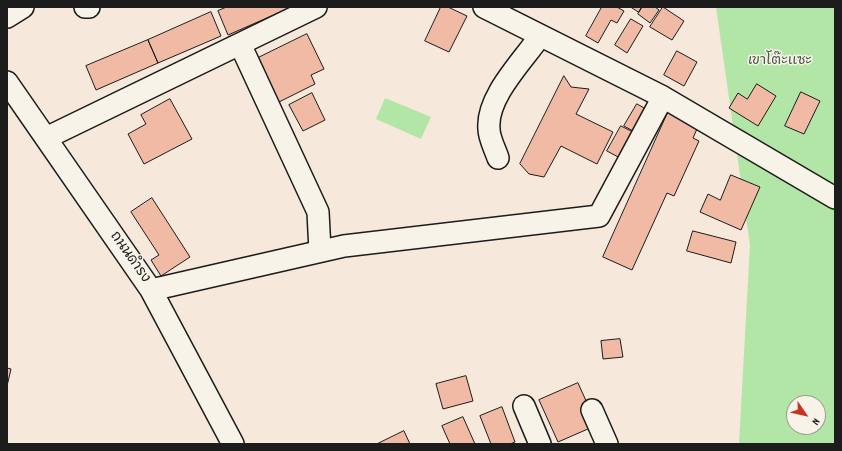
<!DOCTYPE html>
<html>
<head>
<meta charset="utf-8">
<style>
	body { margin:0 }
	#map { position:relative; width:842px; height:451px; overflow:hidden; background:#f6e8da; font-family:Dekko,sans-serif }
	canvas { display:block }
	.frame { position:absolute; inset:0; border:8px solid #1c1c1c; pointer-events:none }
	.north { position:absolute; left:786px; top:395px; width:40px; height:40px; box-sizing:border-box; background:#f7f3e8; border:1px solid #9f9d96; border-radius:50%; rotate:124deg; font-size:11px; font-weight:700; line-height:16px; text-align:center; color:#1c1c1c }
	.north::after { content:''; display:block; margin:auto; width:14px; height:18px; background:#c8321e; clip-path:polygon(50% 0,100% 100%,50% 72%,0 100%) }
</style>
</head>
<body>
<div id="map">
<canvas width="842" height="451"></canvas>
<div class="frame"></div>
<div class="north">N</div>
</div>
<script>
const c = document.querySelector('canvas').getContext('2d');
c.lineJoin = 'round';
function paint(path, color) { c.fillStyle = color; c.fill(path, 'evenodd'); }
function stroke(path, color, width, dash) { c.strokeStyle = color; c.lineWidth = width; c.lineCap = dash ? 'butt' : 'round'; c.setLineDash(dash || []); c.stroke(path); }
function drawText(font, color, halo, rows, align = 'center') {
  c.font = font + ' Dekko,"Playpen Sans Thai",sans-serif'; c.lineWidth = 3; c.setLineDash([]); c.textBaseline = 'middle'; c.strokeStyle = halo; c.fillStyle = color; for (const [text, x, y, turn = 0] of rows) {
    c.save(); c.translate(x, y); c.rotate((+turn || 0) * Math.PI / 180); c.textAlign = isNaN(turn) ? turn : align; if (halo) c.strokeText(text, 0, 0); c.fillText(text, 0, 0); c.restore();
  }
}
paint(new Path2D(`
	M 716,7 L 835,7 L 835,444 L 739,444 L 750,245 ZM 794,403 L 818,403 L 818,427 L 794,427 Z
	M 385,98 L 431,117 L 421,139 L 376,119 Z`), '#b2e6a7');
const building = new Path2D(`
	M 227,7 L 292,7 L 228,35 L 218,11 Z
	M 441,7 L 448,7 L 467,16 L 449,52 L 425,41 Z
	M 602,7 L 617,7 L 624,11 L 617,23 L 611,20 L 598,43 L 586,36 Z
	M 631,7 L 642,7 L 639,12 Z
	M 642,7 L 655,7 L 659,10 L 650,23 L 638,14 Z
	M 663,7 L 684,21 L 672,40 L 650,27 Z
	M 211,12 L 221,36 L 158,63 L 148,40 Z
	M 631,19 L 643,26 L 627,53 L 615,45 Z
	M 307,34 L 324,69 L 311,75 L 315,84 L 277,103 L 256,59 Z
	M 148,40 L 158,63 L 96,90 L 86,66 Z
	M 677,51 L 697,62 L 684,86 L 664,75 Z
	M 564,76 L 571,87 L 589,89 L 576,114 L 613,132 L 597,164 L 561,146 L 544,177 L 529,174 L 520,164 Z
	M 757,84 L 776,96 L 758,126 L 729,108 L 738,93 L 747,99 Z
	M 801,92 L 820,101 L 804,134 L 785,126 Z
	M 312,93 L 325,120 L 303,131 L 289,105 Z
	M 170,99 L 192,139 L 144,164 L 128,134 L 146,124 L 141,115 Z
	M 637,104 L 646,109 L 633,131 L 624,126 Z
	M 670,108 L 700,122 L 693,138 L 699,141 L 674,196 L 667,193 L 632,270 L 603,257 Z
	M 621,126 L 635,133 L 620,158 L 607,151 Z
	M 731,175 L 760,187 L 741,230 L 700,212 L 708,194 L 720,200 Z
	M 152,198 L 190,257 L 161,276 L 151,260 L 159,255 L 131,212 Z
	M 693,231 L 736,242 L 731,263 L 687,251 Z
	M 620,339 L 623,357 L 603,359 L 601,341 Z
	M 7,368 L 11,369 L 7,386 Z
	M 466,376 L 473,401 L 443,409 L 436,384 Z
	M 578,383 L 597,425 L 558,442 L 539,400 Z
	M 502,407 L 515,442 L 510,444 L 491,444 L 480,416 Z
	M 463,417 L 475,444 L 450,444 L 442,426 Z
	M 404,431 L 410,444 L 377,444 Z`);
paint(building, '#f0baa4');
stroke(building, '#1c1c1c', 1);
const minor = new Path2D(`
	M 85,7 L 89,7
	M 484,7 L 663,97 L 835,198
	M 7,17 L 23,7
	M 240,44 L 318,212 L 320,251
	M 7,82 L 151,290 L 233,444
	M 46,138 L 316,7
	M 498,158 C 495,149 489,138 489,129 C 486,97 523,61 540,36
	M 151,290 L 344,246 L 599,216 L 663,97
	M 524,406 L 540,444
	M 592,410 L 607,444`);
stroke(minor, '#1c1c1c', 24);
stroke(minor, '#f7f3e8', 21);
drawText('14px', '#495946', '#f7f3e8', [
	["เขาโต๊ะแซะ",780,62]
]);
drawText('14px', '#1c1c1c', '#f7f3e8', [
	["ถนนดำรง",129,258,55]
]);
</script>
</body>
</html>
